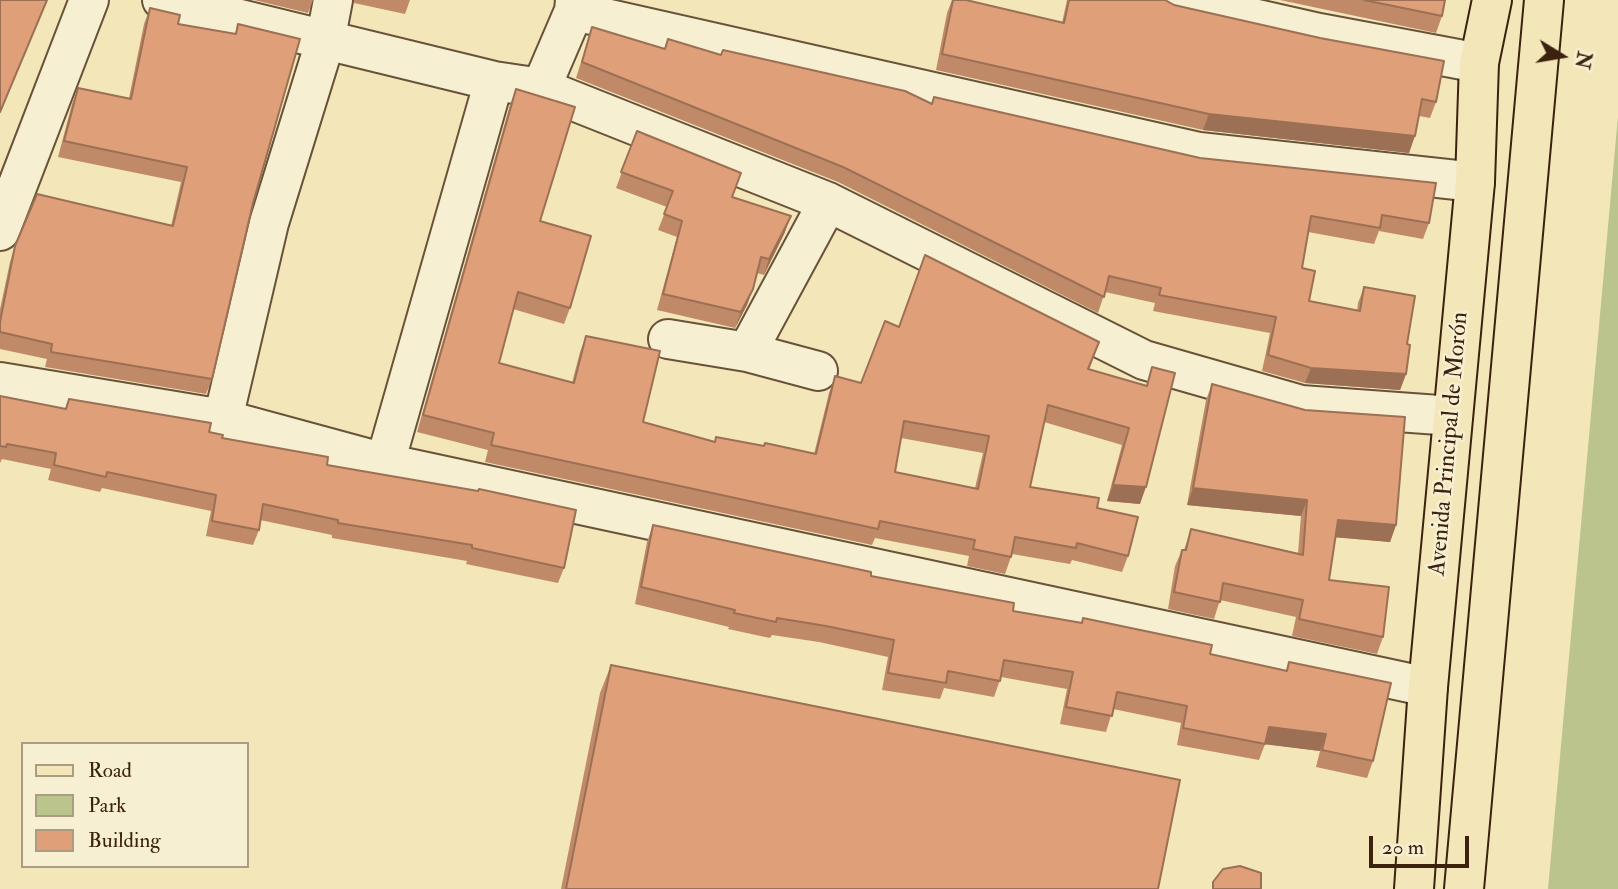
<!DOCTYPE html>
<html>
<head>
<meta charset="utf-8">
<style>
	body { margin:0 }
	#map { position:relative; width:1618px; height:889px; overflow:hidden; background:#f3e6b9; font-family:"IM FELL Double Pica",serif }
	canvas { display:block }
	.legend { position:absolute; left:21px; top:742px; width:228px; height:126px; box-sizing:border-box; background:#f7efd2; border:2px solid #ab9d84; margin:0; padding:9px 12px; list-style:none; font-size:21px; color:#3a220f }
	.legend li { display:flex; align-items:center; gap:14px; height:35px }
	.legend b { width:35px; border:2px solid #ab9d84 }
	.north { position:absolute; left:1527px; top:21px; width:70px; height:70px; -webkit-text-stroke:5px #f7efd2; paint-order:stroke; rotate:101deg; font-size:19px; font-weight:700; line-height:28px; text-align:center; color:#3a220f }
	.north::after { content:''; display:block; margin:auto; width:24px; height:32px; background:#3a220f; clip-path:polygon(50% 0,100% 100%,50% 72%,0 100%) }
	.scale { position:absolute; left:1369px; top:836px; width:100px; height:32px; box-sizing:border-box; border:4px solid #3a220f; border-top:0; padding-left:9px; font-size:21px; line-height:24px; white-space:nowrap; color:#3a220f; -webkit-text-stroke:5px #f7efd2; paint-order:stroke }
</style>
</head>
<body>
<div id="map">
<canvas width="1618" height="889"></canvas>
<ul class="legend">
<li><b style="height:9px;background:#f3e6b9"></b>Road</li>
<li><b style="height:19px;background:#bcc48e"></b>Park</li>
<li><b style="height:19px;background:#dfa079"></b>Building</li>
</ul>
<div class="north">N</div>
<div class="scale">20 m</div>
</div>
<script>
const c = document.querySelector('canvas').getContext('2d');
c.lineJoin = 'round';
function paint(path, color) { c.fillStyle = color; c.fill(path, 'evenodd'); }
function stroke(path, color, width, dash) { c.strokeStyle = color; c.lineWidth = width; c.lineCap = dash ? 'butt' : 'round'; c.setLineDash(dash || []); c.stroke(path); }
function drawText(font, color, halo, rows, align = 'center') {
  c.font = font + ' "IM FELL Double Pica",serif'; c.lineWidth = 5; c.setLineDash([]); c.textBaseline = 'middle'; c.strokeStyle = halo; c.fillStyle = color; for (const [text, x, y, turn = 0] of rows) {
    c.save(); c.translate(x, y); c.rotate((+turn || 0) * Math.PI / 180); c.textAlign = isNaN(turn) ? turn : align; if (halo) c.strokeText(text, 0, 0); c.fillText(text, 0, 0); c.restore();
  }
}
paint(new Path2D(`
	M 1618,116 L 1618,889 L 1548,889 Z`), '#bcc48e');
const minor = new Path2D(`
	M 162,0 L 494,81 L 541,88 L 828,202 L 1144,360 L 1301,405 L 1453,416
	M 1173,0 L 1319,33 L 1479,63
	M 574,11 L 1199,152 L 1475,182
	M 541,88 L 574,11 L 575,0
	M 0,231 L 89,0
	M 668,339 L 747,352 L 818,371
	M 747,352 L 828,202
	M 0,382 L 223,419 L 385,463 L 1428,687
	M 223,419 L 269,223 L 325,42 L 333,0
	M 385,463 L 494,81`);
const primary = new Path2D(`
	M 1414,889 L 1428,687 L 1475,182 L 1479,63 L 1492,0
	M 1464,889 L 1544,0`);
stroke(minor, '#68533a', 42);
stroke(primary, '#3a220f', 42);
stroke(minor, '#f7efd2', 38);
stroke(primary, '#f3e6b9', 38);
paint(new Path2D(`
	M 254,0 L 313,0 L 308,13 Z
	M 354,0 L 410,0 L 405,14 L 354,3 Z
	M 952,0 L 1062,23 L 1067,0 L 1165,0 L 1174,5 L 1436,102 L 1430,118 L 1419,116 L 1409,153 L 1203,130 L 936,70 L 947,13 Z
	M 1280,0 L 1445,0 L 1442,16 L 1436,33 Z
	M 150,8 L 178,24 L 235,34 L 238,24 L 253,203 L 212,379 L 206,394 L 45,367 L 47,359 L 0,349 L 0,309 L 10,262 L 15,246 L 171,226 L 181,182 L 58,157 L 72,104 L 78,88 L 129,98 L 144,24 Z
	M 592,27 L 665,49 L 668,39 L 721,55 L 932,103 L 934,97 L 1429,223 L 1423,239 L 1379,231 L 1374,244 L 1308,232 L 1302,268 L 1309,301 L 1357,311 L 1358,303 L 1364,287 L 1407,344 L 1406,374 L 1400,390 L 1305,383 L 1262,371 L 1270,333 L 1153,311 L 1155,303 L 1105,292 L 1098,313 L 838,182 L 576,78 Z
	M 516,89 L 540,221 L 570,308 L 564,324 L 513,309 L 499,363 L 572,383 L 580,352 L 586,336 L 643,422 L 715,442 L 716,437 L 814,454 L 829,393 L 835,376 L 861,383 L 899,326 L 1093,359 L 1089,370 L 1146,386 L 1152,367 L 1140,504 L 1107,501 L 1122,445 L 1044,422 L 1030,487 L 1097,508 L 1128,556 L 1122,572 L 1072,560 L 1070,564 L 1012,554 L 1005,574 L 967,566 L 969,556 L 875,538 L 872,545 L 485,462 L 488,450 L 417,432 L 510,105 ZM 901,438 L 983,453 L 975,488 L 895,472 Z
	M 637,131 L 785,232 L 764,275 L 757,273 L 747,305 L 735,328 L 657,310 L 677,237 L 658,230 L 667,207 L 616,188 Z
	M 1212,384 L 1396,525 L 1390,542 L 1335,537 L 1329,580 L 1383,637 L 1377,654 L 1292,636 L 1296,617 L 1220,600 L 1214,619 L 1168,609 L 1175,566 L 1182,550 L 1184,550 L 1191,529 L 1298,553 L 1301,516 L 1187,505 L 1206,400 Z
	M 0,396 L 65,409 L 69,399 L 209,432 L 222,438 L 327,465 L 564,568 L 558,583 L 466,564 L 467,561 L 332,538 L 332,535 L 260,520 L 259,530 L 253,545 L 206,536 L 211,511 L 102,488 L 100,492 L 48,480 L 51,469 L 2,459 L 0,463 Z
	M 653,525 L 871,576 L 1013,611 L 1081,623 L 1083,618 L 1210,654 L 1286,670 L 1289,662 L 1373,761 L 1367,778 L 1316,767 L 1320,751 L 1265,744 L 1259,760 L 1177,745 L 1181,723 L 1113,709 L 1106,732 L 1060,724 L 1067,689 L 1001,677 L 994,697 L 944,688 L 940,699 L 882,690 L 888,657 L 819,642 L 772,635 L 770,638 L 728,629 L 729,627 L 635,604 L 647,542 Z
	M 611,665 L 1158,889 L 561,889 L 600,693 Z`), '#c08a68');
paint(new Path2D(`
	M 1209,114 L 1415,136 L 1409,153 L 1203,130 Z
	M 791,216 L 785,232 L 764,275 L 769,259 Z
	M 753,289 L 747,305 L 735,328 L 741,312 Z
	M 1311,368 L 1406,374 L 1400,390 L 1305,383 Z
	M 1113,485 L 1146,487 L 1140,504 L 1107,501 Z
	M 1193,488 L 1307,500 L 1301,516 L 1187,505 Z
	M 1338,520 L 1396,525 L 1390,542 L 1332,537 Z
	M 1269,727 L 1326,734 L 1320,751 L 1263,744 Z`), '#9c7055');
const building = new Path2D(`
	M 0,0 L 47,0 L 0,112 Z
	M 953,0 L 966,0 L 1064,23 L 1069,0 L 1165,0 L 1174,5 L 1320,38 L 1444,61 L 1436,102 L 1422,99 L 1415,136 L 1209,114 L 942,54 Z
	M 1364,0 L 1445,0 L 1442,16 Z
	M 150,8 L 180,15 L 178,24 L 236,34 L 238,24 L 300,39 L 253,203 L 212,379 L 51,352 L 52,344 L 0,332 L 0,322 L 15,246 L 37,194 L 173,226 L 187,167 L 64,141 L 78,88 L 131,99 Z
	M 592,27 L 665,49 L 668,39 L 721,55 L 723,50 L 905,91 L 932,104 L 934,97 L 1200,158 L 1436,183 L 1429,223 L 1382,215 L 1380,228 L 1311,216 L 1302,268 L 1315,271 L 1309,301 L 1360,311 L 1364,287 L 1415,296 L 1407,344 L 1410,345 L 1406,374 L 1311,368 L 1268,355 L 1276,317 L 1159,295 L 1161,288 L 1109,276 L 1104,297 L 843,167 L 582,62 Z
	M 516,89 L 575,107 L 540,221 L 591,236 L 570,308 L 518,292 L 499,363 L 574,383 L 586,336 L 660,351 L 643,422 L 715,442 L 716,437 L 764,446 L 765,443 L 816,454 L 835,376 L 861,383 L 885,321 L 899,327 L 925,255 L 1099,342 L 1088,369 L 1147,386 L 1152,367 L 1175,373 L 1146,487 L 1113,485 L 1129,428 L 1048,405 L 1030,487 L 1099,498 L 1097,508 L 1138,517 L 1128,556 L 1077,543 L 1076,548 L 1015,537 L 1011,557 L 973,549 L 975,540 L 880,521 L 878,529 L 491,445 L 494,433 L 423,415 ZM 904,421 L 989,436 L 978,489 L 895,472 Z
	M 637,131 L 741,173 L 732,197 L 791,216 L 769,259 L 761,257 L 753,289 L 741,312 L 663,294 L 682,221 L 664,214 L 673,191 L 621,172 Z
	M 1212,384 L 1305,410 L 1405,417 L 1396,525 L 1338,520 L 1329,580 L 1389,587 L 1383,637 L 1299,619 L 1303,600 L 1223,583 L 1220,602 L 1174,592 L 1182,550 L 1186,550 L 1191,529 L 1303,555 L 1307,500 L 1193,488 Z
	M 0,396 L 66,409 L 69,399 L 211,423 L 209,432 L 223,435 L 222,438 L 328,457 L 327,465 L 478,491 L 479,489 L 576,510 L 564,568 L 472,548 L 472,545 L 338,523 L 338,520 L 263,504 L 259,530 L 212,521 L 216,495 L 107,472 L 106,477 L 54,465 L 56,453 L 7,444 L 6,447 L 0,446 Z
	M 653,525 L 871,572 L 871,576 L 1014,603 L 1013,611 L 1082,623 L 1083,618 L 1212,645 L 1210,654 L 1287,671 L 1289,662 L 1391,683 L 1373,761 L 1322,750 L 1326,734 L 1269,727 L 1265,744 L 1183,728 L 1187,706 L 1117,692 L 1112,716 L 1066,707 L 1073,672 L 1004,660 L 1000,681 L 948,671 L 946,683 L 888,673 L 894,640 L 826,626 L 777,618 L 776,622 L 734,613 L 735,610 L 641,587 Z
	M 611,665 L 1180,780 L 1158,889 L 566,889 Z
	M 1240,866 L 1261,873 L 1261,889 L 1213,889 L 1213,882 L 1223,869 Z`);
paint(building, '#dfa079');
stroke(building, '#9c7055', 2);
drawText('24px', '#3a220f', '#f7efd2', [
	["Avenida Principal de Morón",1450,444,-85]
]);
</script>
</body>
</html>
